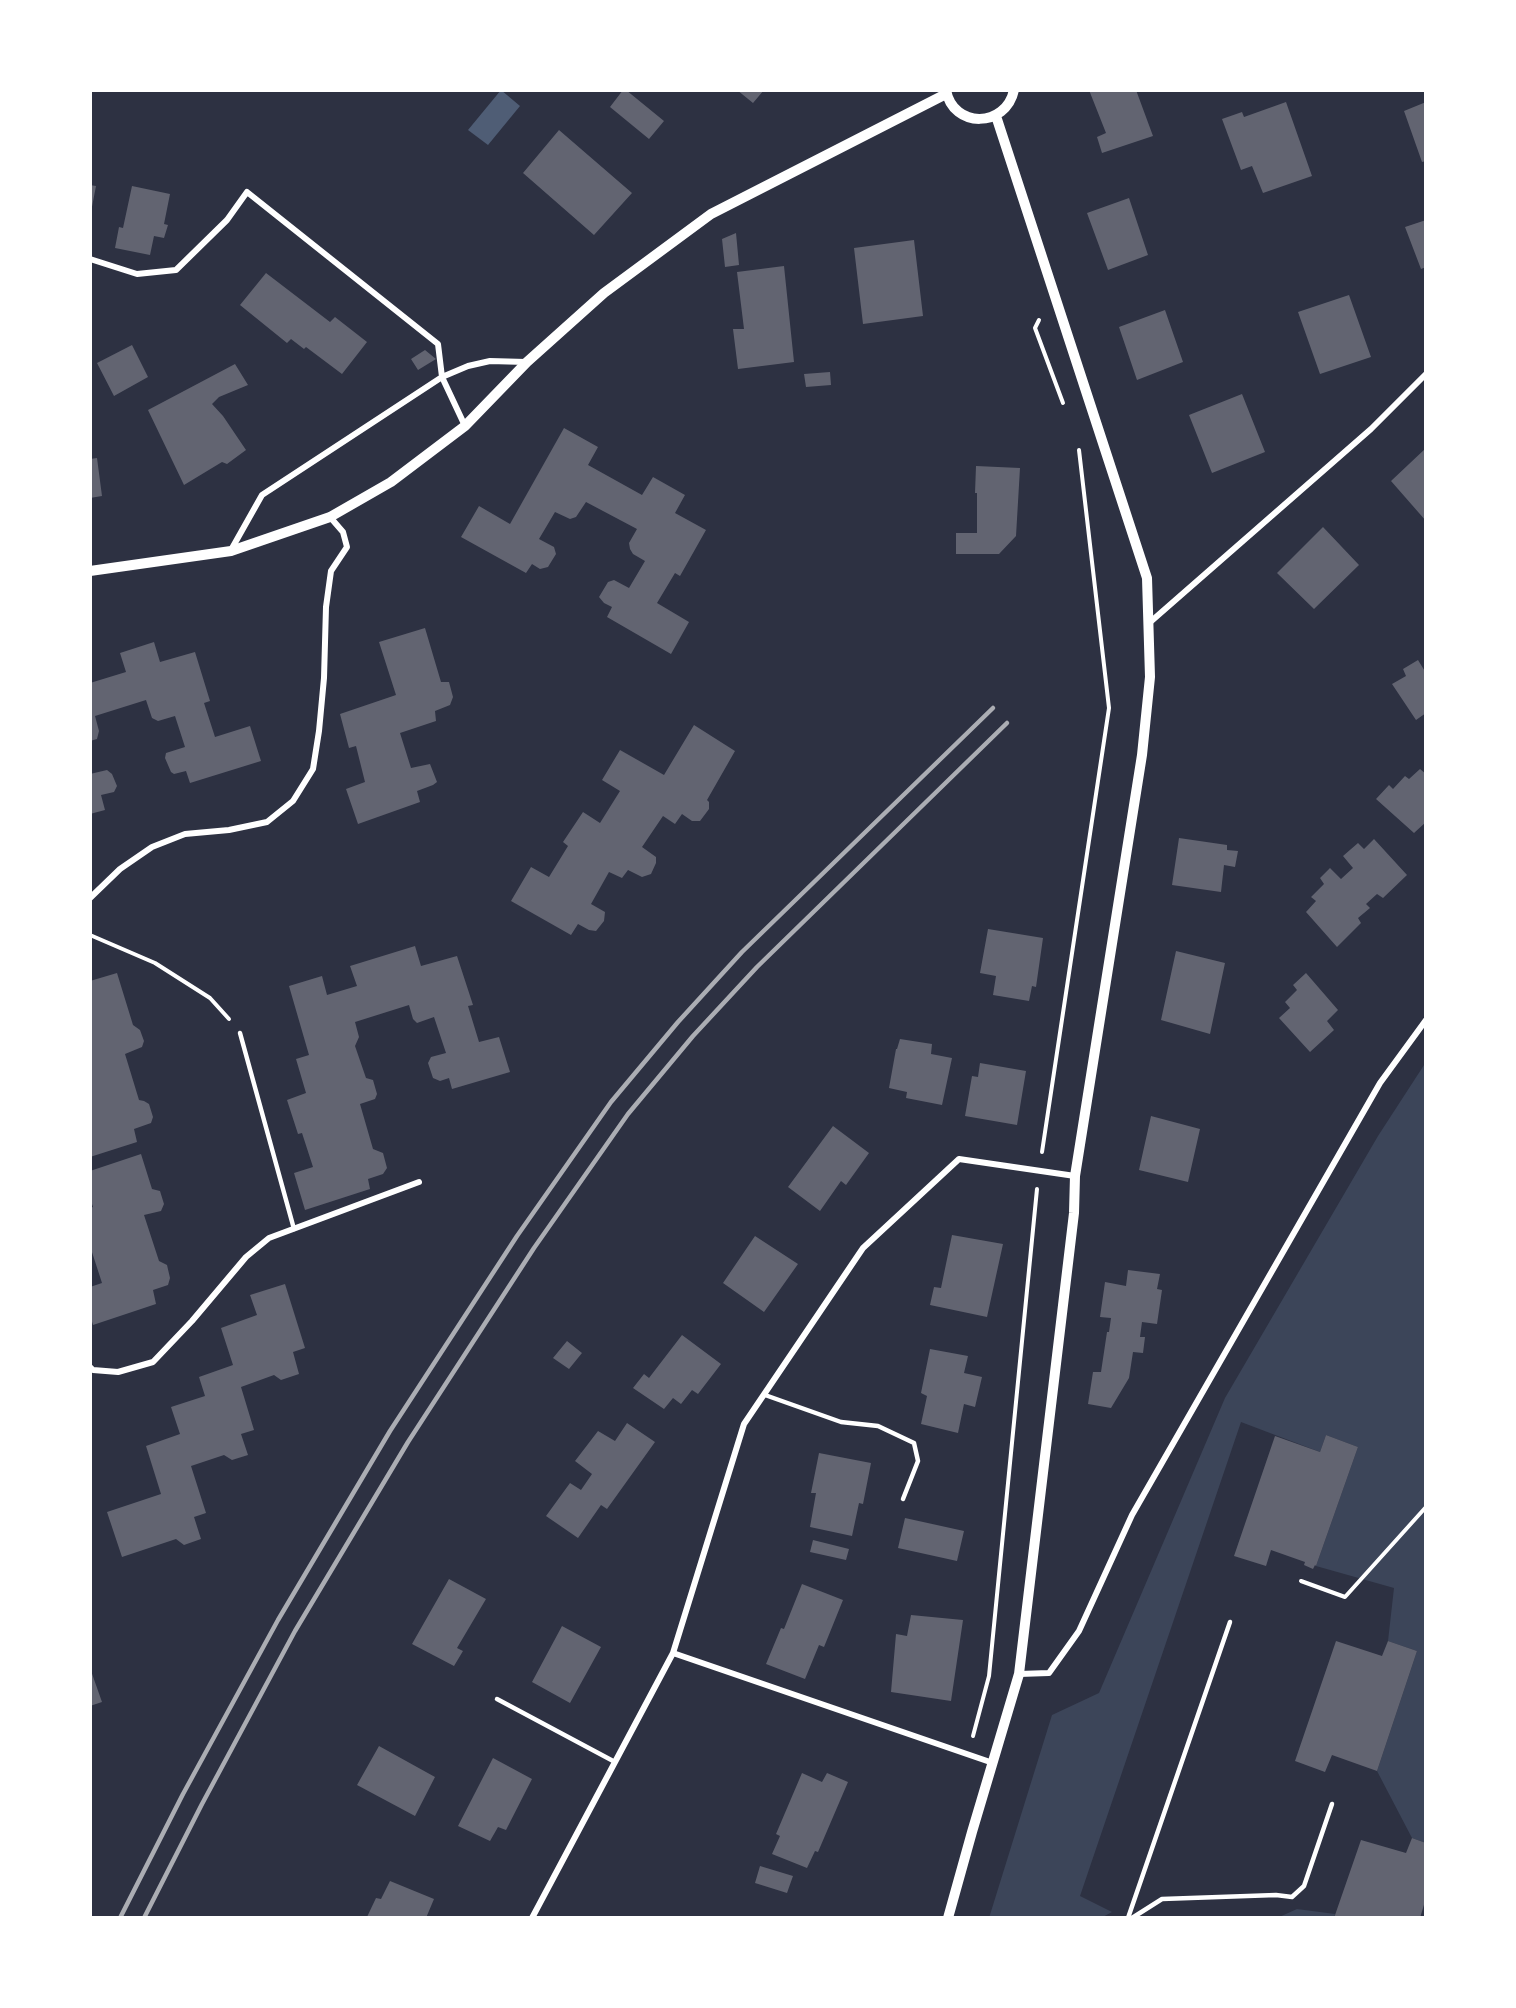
<!DOCTYPE html>
<html>
<head>
<meta charset="utf-8">
<style>
	body { margin:0 }
	#map { position:relative; width:1516px; height:2008px; overflow:hidden; background:#2d3142; font-family:Montserrat,sans-serif }
	canvas { display:block }
	.frame { position:absolute; inset:0; border:92px solid #fff; pointer-events:none }
</style>
</head>
<body>
<div id="map">
<canvas width="1516" height="2008"></canvas>
<div class="frame"></div>
</div>
<script>
const c = document.querySelector('canvas').getContext('2d');
c.lineJoin = 'round';
function paint(path, color) { c.fillStyle = color; c.fill(path, 'evenodd'); }
function stroke(path, color, width, dash) { c.strokeStyle = color; c.lineWidth = width; c.lineCap = dash ? 'butt' : 'round'; c.setLineDash(dash || []); c.stroke(path); }
paint(new Path2D(`
	M 1426,1062 L 1426,1843 L 1412,1838 L 1377,1771 L 1417,1651 L 1388,1641 L 1394,1588 L 1316,1566 L 1358,1447 L 1326,1435 L 1320,1452 L 1241,1422 L 1080,1896 L 1112,1912 L 1101,1918 L 989,1918 L 1052,1715 L 1099,1693 L 1225,1398 L 1378,1136 Z
	M 1297,1909 L 1335,1914 L 1334,1918 L 1277,1918 Z`), '#3c4559');
paint(new Path2D(`
	M 501,90 L 520,106 L 488,145 L 468,130 Z`), '#4f5d75');
paint(new Path2D(`
	M 623,90 L 626,90 L 664,121 L 649,139 L 610,107 Z
	M 737,90 L 764,90 L 753,103 Z
	M 1089,90 L 1136,90 L 1153,136 L 1102,153 L 1097,137 L 1106,133 Z
	M 1286,102 L 1312,176 L 1263,193 L 1252,166 L 1241,170 L 1222,119 L 1242,112 L 1244,117 Z
	M 1426,102 L 1426,161 L 1422,162 L 1404,111 Z
	M 559,130 L 632,193 L 594,235 L 523,173 Z
	M 90,185 L 96,186 L 91,212 L 90,212 Z
	M 132,186 L 170,194 L 164,224 L 168,225 L 164,238 L 154,236 L 150,255 L 115,248 L 119,227 L 123,228 Z
	M 1129,198 L 1148,255 L 1108,270 L 1087,213 Z
	M 1426,220 L 1426,267 L 1421,269 L 1405,227 Z
	M 736,233 L 739,265 L 725,267 L 722,239 Z
	M 914,240 L 923,316 L 863,324 L 854,248 Z
	M 784,266 L 794,362 L 738,369 L 733,329 L 744,329 L 737,272 Z
	M 266,273 L 330,322 L 335,317 L 367,342 L 342,374 L 306,347 L 304,349 L 291,339 L 287,343 L 240,305 Z
	M 1349,295 L 1371,357 L 1320,374 L 1298,312 Z
	M 1165,310 L 1183,362 L 1137,380 L 1119,327 Z
	M 132,345 L 148,377 L 114,396 L 97,363 Z
	M 425,350 L 436,359 L 418,370 L 411,359 Z
	M 235,364 L 248,385 L 219,397 L 212,404 L 223,416 L 246,450 L 227,464 L 222,462 L 184,485 L 148,410 Z
	M 830,372 L 831,385 L 806,387 L 804,374 Z
	M 1242,394 L 1265,452 L 1212,473 L 1189,415 Z
	M 564,428 L 598,447 L 588,465 L 642,495 L 653,477 L 685,495 L 675,513 L 706,530 L 680,576 L 675,573 L 657,603 L 689,622 L 671,654 L 607,617 L 612,607 L 604,603 L 599,597 L 608,582 L 614,580 L 629,588 L 645,561 L 633,554 L 630,549 L 629,543 L 637,529 L 586,502 L 576,517 L 570,519 L 555,512 L 539,539 L 554,547 L 556,554 L 548,567 L 540,569 L 532,564 L 526,573 L 461,537 L 479,506 L 510,524 Z
	M 1426,448 L 1426,521 L 1391,481 Z
	M 97,458 L 102,496 L 90,498 L 90,459 Z
	M 976,466 L 1020,468 L 1016,536 L 999,554 L 956,554 L 956,533 L 977,533 L 977,493 L 975,493 Z
	M 1323,527 L 1359,565 L 1314,609 L 1277,573 Z
	M 425,628 L 441,682 L 449,682 L 453,697 L 450,705 L 435,711 L 436,721 L 400,733 L 411,768 L 430,764 L 437,782 L 433,785 L 417,791 L 420,802 L 358,824 L 346,789 L 365,782 L 356,746 L 349,748 L 340,714 L 396,695 L 379,642 Z
	M 154,642 L 160,662 L 195,652 L 210,701 L 204,703 L 215,737 L 250,726 L 261,761 L 190,783 L 186,771 L 174,774 L 171,772 L 165,758 L 166,753 L 185,747 L 175,716 L 158,721 L 152,718 L 146,700 L 95,716 L 99,731 L 97,739 L 90,741 L 90,683 L 126,672 L 120,653 Z
	M 1418,660 L 1426,673 L 1426,713 L 1416,720 L 1392,684 L 1406,676 L 1403,669 Z
	M 694,725 L 735,751 L 707,800 L 709,802 L 709,809 L 700,821 L 692,821 L 682,814 L 675,824 L 663,816 L 642,847 L 656,857 L 656,863 L 651,874 L 642,877 L 628,870 L 622,878 L 609,872 L 591,904 L 605,912 L 604,921 L 596,931 L 589,930 L 578,924 L 571,935 L 511,901 L 531,867 L 549,877 L 568,846 L 563,842 L 583,812 L 600,823 L 620,791 L 602,780 L 620,750 L 664,775 Z
	M 1420,769 L 1426,774 L 1426,822 L 1414,833 L 1376,799 L 1389,785 L 1393,789 L 1405,776 L 1409,779 Z
	M 107,770 L 112,774 L 117,786 L 114,792 L 101,795 L 105,810 L 90,814 L 90,774 Z
	M 1179,838 L 1227,845 L 1227,850 L 1238,851 L 1235,867 L 1224,865 L 1221,892 L 1172,885 Z
	M 1374,839 L 1407,875 L 1383,898 L 1377,894 L 1366,904 L 1370,908 L 1358,918 L 1361,923 L 1337,947 L 1306,912 L 1316,901 L 1311,897 L 1324,884 L 1320,878 L 1330,868 L 1341,879 L 1353,868 L 1343,856 L 1358,843 L 1364,849 Z
	M 988,929 L 1043,938 L 1036,987 L 1032,986 L 1029,1001 L 993,995 L 996,976 L 980,973 Z
	M 415,946 L 421,966 L 457,956 L 473,1005 L 468,1006 L 479,1042 L 499,1037 L 510,1072 L 452,1089 L 449,1078 L 440,1081 L 433,1078 L 428,1063 L 431,1057 L 446,1053 L 434,1017 L 417,1023 L 413,1019 L 409,1005 L 355,1022 L 359,1037 L 355,1046 L 366,1078 L 373,1080 L 377,1094 L 375,1099 L 360,1104 L 373,1149 L 383,1153 L 387,1168 L 383,1174 L 368,1179 L 370,1189 L 305,1210 L 294,1173 L 313,1167 L 302,1133 L 298,1134 L 287,1100 L 306,1093 L 296,1059 L 309,1055 L 289,986 L 322,976 L 327,995 L 357,986 L 350,966 Z
	M 1176,951 L 1225,963 L 1210,1034 L 1161,1020 Z
	M 117,973 L 133,1025 L 140,1030 L 144,1041 L 142,1047 L 125,1054 L 139,1100 L 144,1101 L 149,1104 L 153,1117 L 151,1123 L 134,1129 L 137,1142 L 90,1157 L 90,981 Z
	M 1306,973 L 1338,1010 L 1327,1021 L 1334,1030 L 1310,1052 L 1279,1018 L 1290,1008 L 1285,1002 L 1297,990 L 1293,985 Z
	M 900,1039 L 932,1044 L 931,1054 L 952,1058 L 942,1105 L 906,1098 L 907,1092 L 889,1088 L 896,1049 L 897,1049 Z
	M 980,1063 L 1026,1071 L 1017,1125 L 965,1116 L 972,1076 L 978,1077 Z
	M 1151,1116 L 1200,1129 L 1188,1182 L 1139,1170 Z
	M 833,1126 L 869,1153 L 846,1185 L 841,1181 L 820,1211 L 788,1187 Z
	M 141,1154 L 152,1189 L 160,1191 L 164,1204 L 161,1211 L 144,1215 L 159,1261 L 167,1265 L 170,1278 L 168,1285 L 153,1290 L 156,1304 L 93,1325 L 90,1315 L 90,1287 L 102,1283 L 90,1246 L 90,1208 L 93,1207 L 90,1198 L 90,1171 Z
	M 952,1235 L 1003,1244 L 987,1317 L 930,1305 L 934,1287 L 941,1288 Z
	M 755,1236 L 798,1264 L 764,1312 L 723,1283 Z
	M 1128,1270 L 1160,1274 L 1157,1289 L 1162,1290 L 1157,1324 L 1142,1322 L 1140,1337 L 1145,1337 L 1143,1353 L 1133,1352 L 1129,1378 L 1111,1408 L 1088,1404 L 1093,1372 L 1101,1372 L 1107,1332 L 1109,1332 L 1111,1318 L 1100,1317 L 1105,1282 L 1126,1286 Z
	M 285,1284 L 305,1348 L 293,1352 L 299,1374 L 281,1380 L 274,1375 L 241,1387 L 254,1430 L 241,1434 L 248,1455 L 232,1460 L 224,1455 L 191,1466 L 206,1513 L 194,1517 L 201,1539 L 184,1545 L 176,1539 L 122,1557 L 107,1512 L 161,1494 L 146,1446 L 180,1434 L 171,1407 L 205,1396 L 199,1377 L 233,1365 L 221,1328 L 257,1315 L 250,1295 Z
	M 682,1335 L 721,1364 L 698,1394 L 692,1390 L 681,1404 L 673,1398 L 664,1409 L 633,1388 L 644,1374 L 649,1378 Z
	M 567,1341 L 582,1353 L 569,1369 L 553,1358 Z
	M 930,1349 L 968,1356 L 964,1373 L 982,1377 L 975,1407 L 964,1404 L 958,1433 L 921,1424 L 927,1396 L 921,1393 Z
	M 627,1423 L 655,1442 L 607,1509 L 601,1505 L 578,1538 L 546,1516 L 570,1483 L 581,1490 L 592,1474 L 575,1461 L 598,1431 L 615,1441 Z
	M 1326,1435 L 1358,1447 L 1316,1566 L 1315,1565 L 1313,1569 L 1304,1565 L 1305,1562 L 1271,1550 L 1266,1566 L 1234,1556 L 1275,1436 L 1320,1452 Z
	M 819,1453 L 871,1463 L 863,1504 L 859,1503 L 852,1536 L 810,1527 L 816,1493 L 811,1493 Z
	M 905,1518 L 964,1531 L 957,1561 L 898,1548 Z
	M 813,1540 L 849,1549 L 846,1560 L 810,1552 Z
	M 449,1579 L 486,1599 L 457,1648 L 463,1651 L 454,1666 L 412,1644 Z
	M 802,1584 L 843,1600 L 824,1647 L 819,1645 L 805,1679 L 766,1664 L 781,1628 L 784,1629 Z
	M 911,1615 L 963,1620 L 951,1701 L 891,1692 L 896,1634 L 907,1636 Z
	M 562,1626 L 601,1647 L 570,1703 L 532,1682 Z
	M 1336,1641 L 1382,1656 L 1388,1641 L 1417,1651 L 1377,1771 L 1332,1755 L 1325,1772 L 1295,1761 Z
	M 90,1668 L 102,1702 L 90,1706 Z
	M 379,1746 L 435,1777 L 415,1816 L 357,1785 Z
	M 493,1758 L 532,1779 L 506,1830 L 498,1827 L 490,1841 L 458,1826 Z
	M 802,1773 L 822,1782 L 827,1773 L 848,1782 L 818,1852 L 815,1851 L 807,1868 L 772,1854 L 780,1836 L 776,1834 Z
	M 1412,1838 L 1426,1843 L 1426,1898 L 1420,1918 L 1334,1918 L 1361,1840 L 1406,1853 Z
	M 760,1866 L 793,1876 L 787,1893 L 755,1883 Z
	M 390,1881 L 434,1899 L 426,1918 L 367,1917 L 376,1898 L 381,1899 Z`), '#626471');
stroke(new Path2D(`
	M 1039,320 L 1035,328 L 1063,403
	M 90,935 L 155,963 L 210,998 L 229,1019
	M 1042,1152 L 1109,708 L 1079,450
	M 1301,1581 L 1345,1597 L 1426,1507
	M 973,1736 L 989,1676 L 1037,1189`), '#fff', 4);
stroke(new Path2D(`
	M 240,1033 L 294,1229
	M 765,1395 L 841,1422 L 878,1426 L 914,1443 L 918,1461 L 903,1499
	M 497,1699 L 615,1762
	M 1128,1918 L 1230,1622
	M 1132,1918 L 1162,1899 L 1276,1895 L 1292,1897 L 1304,1886 L 1332,1804`), '#fff', 4.5);
stroke(new Path2D(`
	M 90,259 L 137,274 L 176,270 L 227,220 L 247,192 L 438,344 L 442,377 L 465,426
	M 231,550 L 262,495 L 442,377 L 468,366 L 490,361 L 526,362
	M 1148,624 L 1371,429 L 1426,374
	M 90,898 L 120,869 L 152,847 L 185,834 L 229,830 L 267,822 L 293,801 L 313,769 L 319,731 L 324,678 L 326,607 L 331,571 L 347,547 L 343,532 L 330,517
	M 90,1367 L 93,1370 L 118,1372 L 153,1362 L 192,1321 L 246,1257 L 269,1238 L 419,1182
	M 1019,1674 L 1049,1673 L 1079,1631 L 1132,1515 L 1380,1083 L 1426,1020
	M 993,1763 L 673,1653 L 744,1424 L 863,1248 L 959,1159 L 1075,1176
	M 532,1918 L 673,1653`), '#fff', 6);
stroke(new Path2D(`
	M 946,90 C 953,129 1006,128 1014,90
	M 90,571 L 231,551 L 330,517 L 391,482 L 465,426 L 527,362 L 604,293 L 711,214 L 946,94
	M 948,1918 L 972,1832 L 1019,1674 L 1074,1213 L 1075,1176 L 1142,755 L 1150,677 L 1147,578 L 996,116`), '#fff', 10);
stroke(new Path2D(`
	M 120,1918 L 183,1794 L 278,1620 L 390,1431 L 517,1236 L 611,1102 L 678,1022 L 742,952 L 993,708
	M 144,1918 L 202,1804 L 295,1631 L 408,1442 L 534,1248 L 628,1114 L 693,1036 L 757,967 L 1007,723`), '#abadb3', 4.5);
</script>
</body>
</html>
